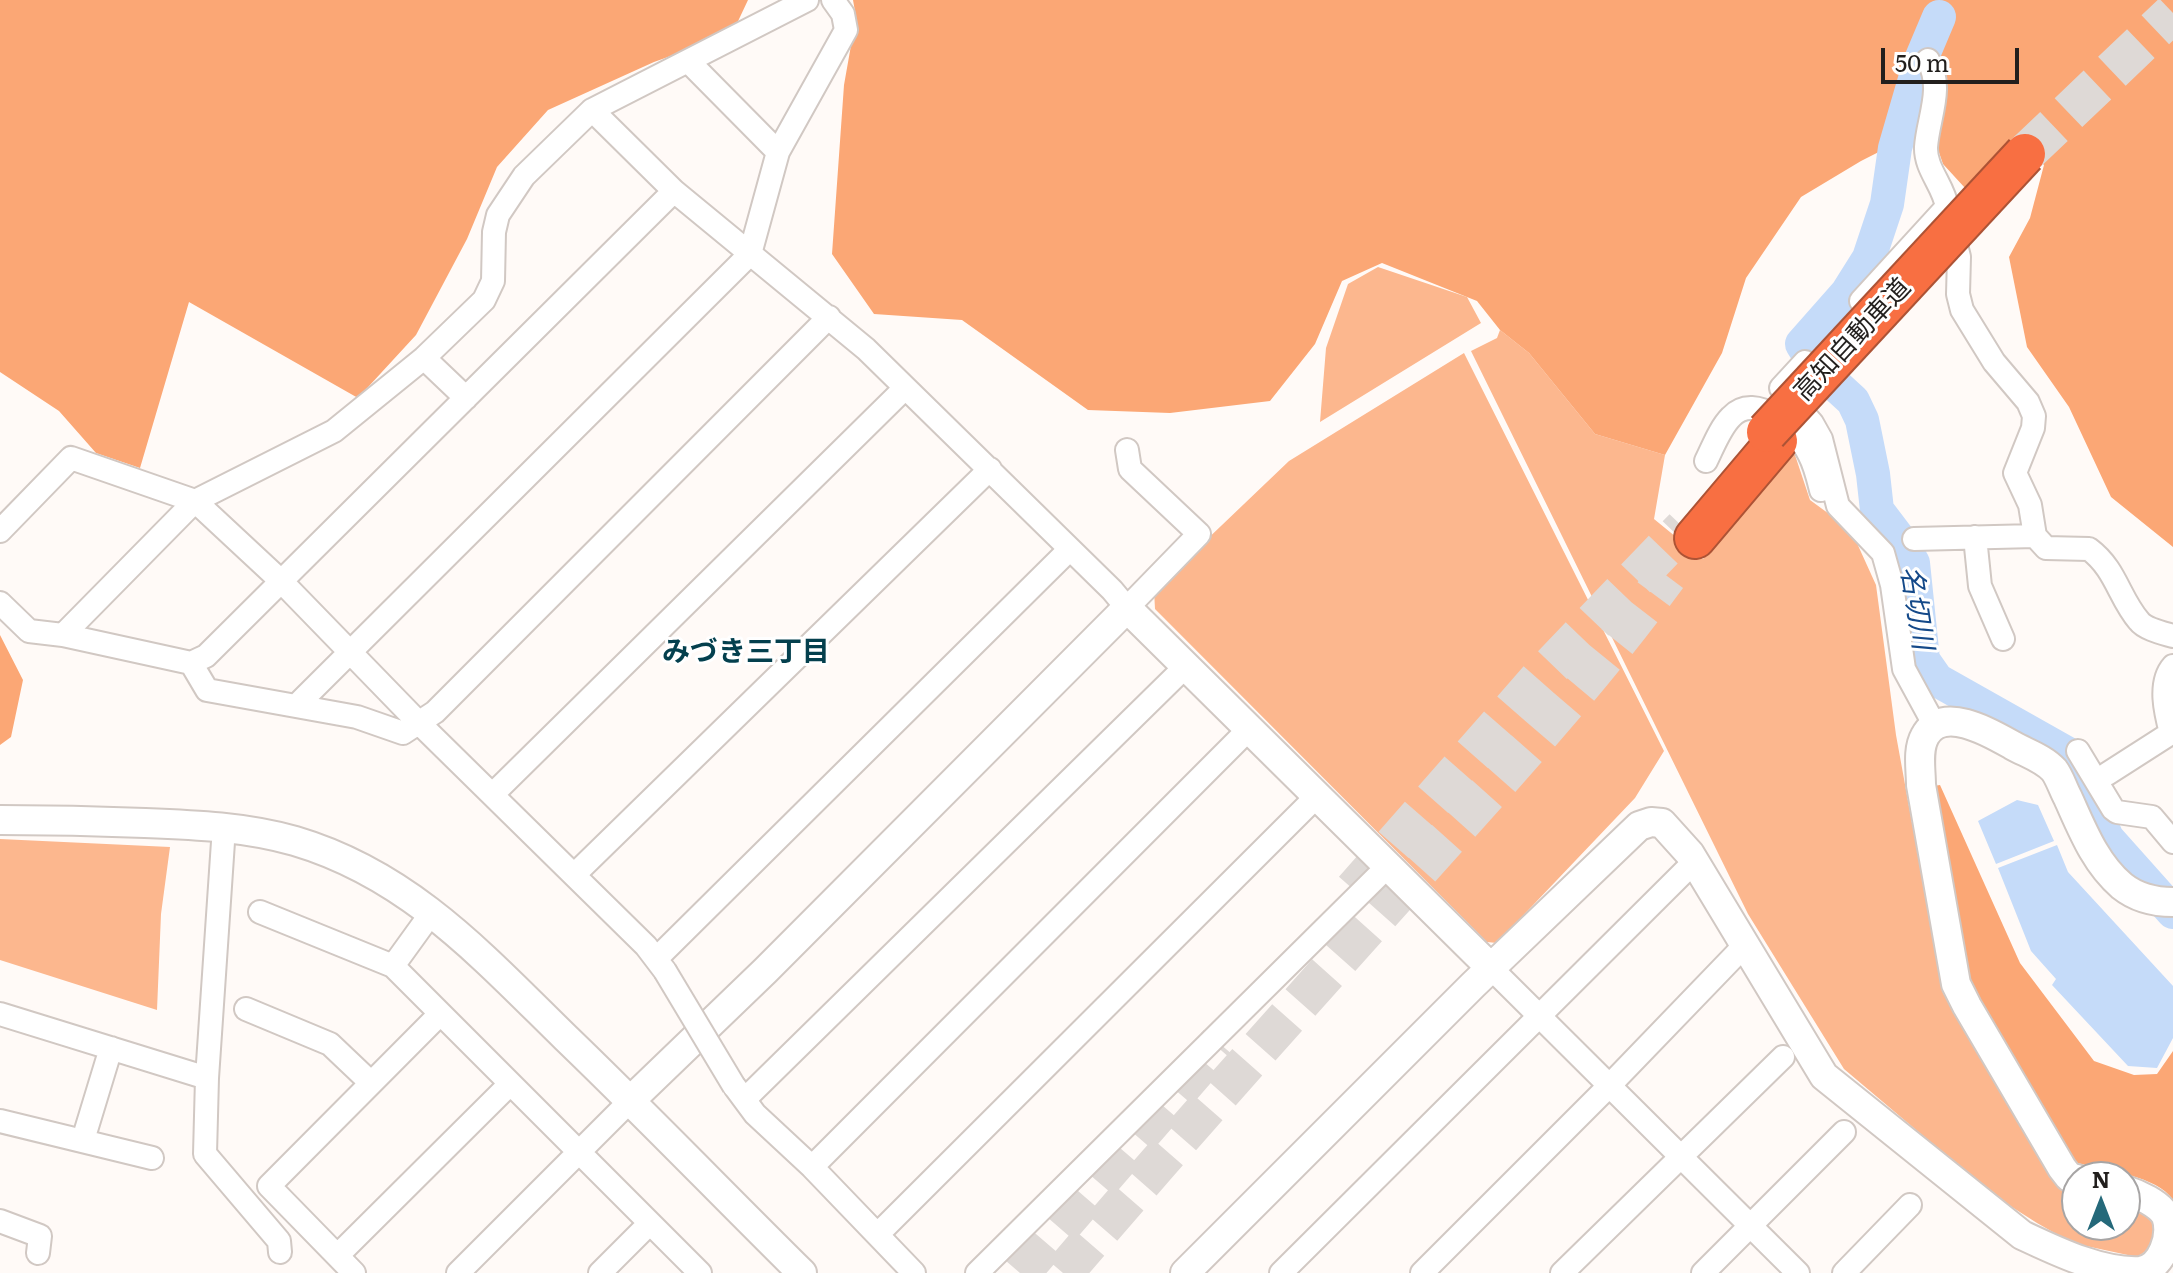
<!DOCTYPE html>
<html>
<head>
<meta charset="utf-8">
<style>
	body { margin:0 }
	#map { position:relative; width:2173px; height:1273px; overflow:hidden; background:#fffaf7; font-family:Literata,serif }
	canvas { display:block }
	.north { position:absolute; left:2061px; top:1161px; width:80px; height:80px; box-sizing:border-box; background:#fff; border:2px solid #a7a5a5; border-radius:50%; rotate:0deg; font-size:22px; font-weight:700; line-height:32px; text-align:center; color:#221f1d }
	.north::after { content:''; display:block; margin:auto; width:28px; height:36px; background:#25697a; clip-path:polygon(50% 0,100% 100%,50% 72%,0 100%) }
	.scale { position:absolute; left:1881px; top:48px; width:138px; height:36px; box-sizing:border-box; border:4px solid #221f1d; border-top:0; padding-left:10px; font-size:24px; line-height:28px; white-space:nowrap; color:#221f1d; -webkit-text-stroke:6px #fff; paint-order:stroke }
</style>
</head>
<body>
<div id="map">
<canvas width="2173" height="1273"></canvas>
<div class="north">N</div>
<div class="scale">50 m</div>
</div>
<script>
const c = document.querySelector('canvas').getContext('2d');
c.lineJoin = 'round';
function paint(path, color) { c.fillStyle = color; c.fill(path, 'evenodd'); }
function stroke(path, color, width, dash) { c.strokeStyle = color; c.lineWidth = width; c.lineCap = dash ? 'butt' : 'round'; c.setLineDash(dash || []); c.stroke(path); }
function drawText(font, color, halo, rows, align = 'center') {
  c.font = font + ' Literata,"Noto Sans JP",serif'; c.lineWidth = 6; c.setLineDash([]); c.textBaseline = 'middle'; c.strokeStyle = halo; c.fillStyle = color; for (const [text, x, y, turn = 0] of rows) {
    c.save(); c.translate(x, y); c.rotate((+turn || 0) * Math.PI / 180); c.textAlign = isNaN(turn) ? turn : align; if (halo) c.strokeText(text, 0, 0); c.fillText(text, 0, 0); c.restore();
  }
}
paint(new Path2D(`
	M 1378,267 L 1467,297 L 1481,323 L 1320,422 L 1326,348 L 1348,284 Z
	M 1500,330 L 1529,353 L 1595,434 L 1665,455 L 1654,519 L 1703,559 L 1793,449 L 1810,500 L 1851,530 L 1876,585 L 1896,735 L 1943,993 L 2052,1173 L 2077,1191 L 2077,1225 L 2125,1225 L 2125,1205 C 2142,1209 2149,1216 2157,1231 L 2149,1249 L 2137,1257 L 2072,1243 L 2037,1223 L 1993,1195 L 1844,1069 L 1748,914 L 1471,351 L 1497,338 Z
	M 1464,353 L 1664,751 L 1635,798 L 1497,943 L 1487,942 L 1155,609 L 1154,590 L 1289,461 Z
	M 0,839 L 170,847 L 161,914 L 157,1010 L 0,960 Z`), '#fcb78e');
paint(new Path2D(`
	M 0,0 L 748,0 L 732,34 L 654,62 L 548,110 L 497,167 L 467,239 L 416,335 L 358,398 L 189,302 L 140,468 L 96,453 L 59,411 L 0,372 Z
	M 853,0 L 2173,0 L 2173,547 L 2111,497 L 2069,407 L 2027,347 L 2009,257 L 2030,218 L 2044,165 L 2023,145 L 1978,184 L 1965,188 L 1943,164 L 1930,126 L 1861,161 L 1801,197 L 1746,278 L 1722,353 L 1665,455 L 1595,434 L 1529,353 L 1500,330 L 1477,301 L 1382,263 L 1342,281 L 1315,344 L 1270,401 L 1170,413 L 1088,410 L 962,320 L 874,314 L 832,254 L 844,85 L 856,17 Z
	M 0,635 L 23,680 L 11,737 L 0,745 Z
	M 1940,785 L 2020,963 L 2094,1061 L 2134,1075 L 2157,1074 L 2173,1051 L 2173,1200 C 2158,1176 2104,1170 2077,1163 L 2018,1079 L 1969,983 L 1934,786 Z`), '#fba775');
paint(new Path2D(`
	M 2017,800 L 2038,805 L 2054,841 L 1996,864 L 1978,821 Z
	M 2057,845 L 2068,872 L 2173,986 L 2173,1038 L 2157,1068 L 2128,1066 L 2052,985 L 2056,979 L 2031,951 L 1998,868 Z`), '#c5dbf9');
stroke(new Path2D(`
	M 1939,17 L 1920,62 L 1895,148 L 1887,204 L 1869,258 L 1847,293 L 1802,344 L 1817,368 L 1853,401 L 1862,420 L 1873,474 L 1877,510 L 1899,539 L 1913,563 L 1923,660 L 1937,680 L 2070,755 L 2107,838 L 2173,912`), '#c5dbf9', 34);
stroke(new Path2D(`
	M 2025,154 L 2173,13
	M 1354,890 L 1540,678 L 1684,528
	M 1020,1273 L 1219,1043
	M 1063,1273 C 1176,1141 1292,1012 1408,882 C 1497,782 1588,684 1667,576`), '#ded9d6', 40, [40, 20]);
const minor = new Path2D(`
	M 688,61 L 778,152
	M 592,110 L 674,191 L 866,349 L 1112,590 L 1127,608 L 1199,534 L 1130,469 L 1127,450
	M 1951,225 L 1959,257 L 1958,294 L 1962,310 L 1994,362 L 2028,402 L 2034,416 L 2033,428 L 2015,473 L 2030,505 L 2035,536
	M 1861,301 L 1947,207 C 1944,186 1925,169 1926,147 C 1928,118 1944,88 1928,60
	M 424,358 L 466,398
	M 1805,362 L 1781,388 L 1812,423 L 1821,439 L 1838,506 L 1883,553 L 1892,585 L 1904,669 L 1935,726
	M 1706,461 C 1713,447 1720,428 1731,417 C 1756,390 1797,430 1809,454 C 1815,465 1818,478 1821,490
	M 0,531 L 71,458 L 195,501 L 281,581 L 419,723 L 646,946 L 665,971
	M 1975,537 L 1980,586 L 2003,639
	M 1914,539 L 2035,536 L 2046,548 L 2089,549 C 2116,569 2119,598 2139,621 C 2145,629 2163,633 2173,636
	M 0,603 L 29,631 L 63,635 L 191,663 L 207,690 L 357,717 L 403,733 L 435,712 L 829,317
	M 63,635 L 195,501 L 334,431 L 424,358 L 484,300 L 493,281 L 494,232 L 498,215 L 524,176 L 592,110 L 807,0
	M 191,663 L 206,656 L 674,191
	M 297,705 L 750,254 L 778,152 L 846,30 L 843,14 L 833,0
	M 2078,751 L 2113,809 L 2117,812 L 2152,817 L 2173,842
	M 2107,774 L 2171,733 C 2166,714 2158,683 2173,666
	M 493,794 L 904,389
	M 224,827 L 207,1078 L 205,1154 L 279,1241 L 280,1252
	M 574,875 L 990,469
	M 260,912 L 393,966
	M 432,912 L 393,966 L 700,1273
	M 657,958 L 1070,549
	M 1491,968 L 1798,1273
	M 246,1009 L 330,1044 L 370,1082
	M 0,1014 L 207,1078
	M 735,1087 L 755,1114 L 812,1167 L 914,1273
	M 745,1099 L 1185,667
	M 0,1121 L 152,1158
	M 83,1140 L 111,1048
	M 812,1167 L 1249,729
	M 0,1221 L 40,1236 L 38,1253
	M 878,1234 L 1317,796
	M 338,1255 L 510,1084
	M 354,1273 L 269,1186 L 440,1014
	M 458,1273 L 632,1099
	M 600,1273 L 650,1223
	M 977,1273 L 1387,867
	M 1281,1273 L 1695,861
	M 1422,1273 L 1610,1085 L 1745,945
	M 1562,1273 L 1783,1057
	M 1703,1273 L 1844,1132
	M 1844,1273 L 1910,1205`);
const tertiary = new Path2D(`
	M 0,820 C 49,820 97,821 145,823 C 196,825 246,827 295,841 C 410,875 483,957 566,1038 C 646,1115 723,1195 802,1273
	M 632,1099 L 765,971 L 1127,608 L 1491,968
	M 2077,1179 L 2069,1177 L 2062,1168 L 1967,1006 L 1956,984 L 1921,785 C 1921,770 1917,750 1925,736 C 1942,704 1991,733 2012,745 C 2026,753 2043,758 2054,770 C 2060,778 2063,789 2068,798 C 2082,829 2095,863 2122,886 C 2137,898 2154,902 2173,902
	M 1185,1273 L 1473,985 L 1639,826 L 1651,822 L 1662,823 L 1690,854 L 1824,1076 L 2022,1235 C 2056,1251 2101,1273 2140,1271 C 2162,1268 2173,1236 2166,1216 C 2160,1204 2138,1194 2125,1190`);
const motorway = new Path2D(`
	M 1695,538 L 1777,441`);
stroke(minor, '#d1c8c3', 26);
stroke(tertiary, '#d1c8c3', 32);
stroke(motorway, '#ad5335', 44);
stroke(minor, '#fff', 22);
stroke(tertiary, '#fff', 28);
stroke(motorway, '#f86f42', 40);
const minorBridge = new Path2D(`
	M 665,971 L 734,1086`);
const motorwayBridge = new Path2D(`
	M 1767,432 L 2025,154`);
stroke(minorBridge, '#d1c8c3', 26, []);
stroke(motorwayBridge, '#ad5335', 44, []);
stroke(minorBridge, '#fff', 22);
stroke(motorwayBridge, '#f86f42', 40);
drawText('26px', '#221f1d', '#fff', [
	["高知自動車道",1853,340,-47]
]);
drawText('italic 28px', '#144989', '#fff', [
	["名切川",1916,608,81]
]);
drawText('bold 28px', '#04404e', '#fff', [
	["みづき三丁目",746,653]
]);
</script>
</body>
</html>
